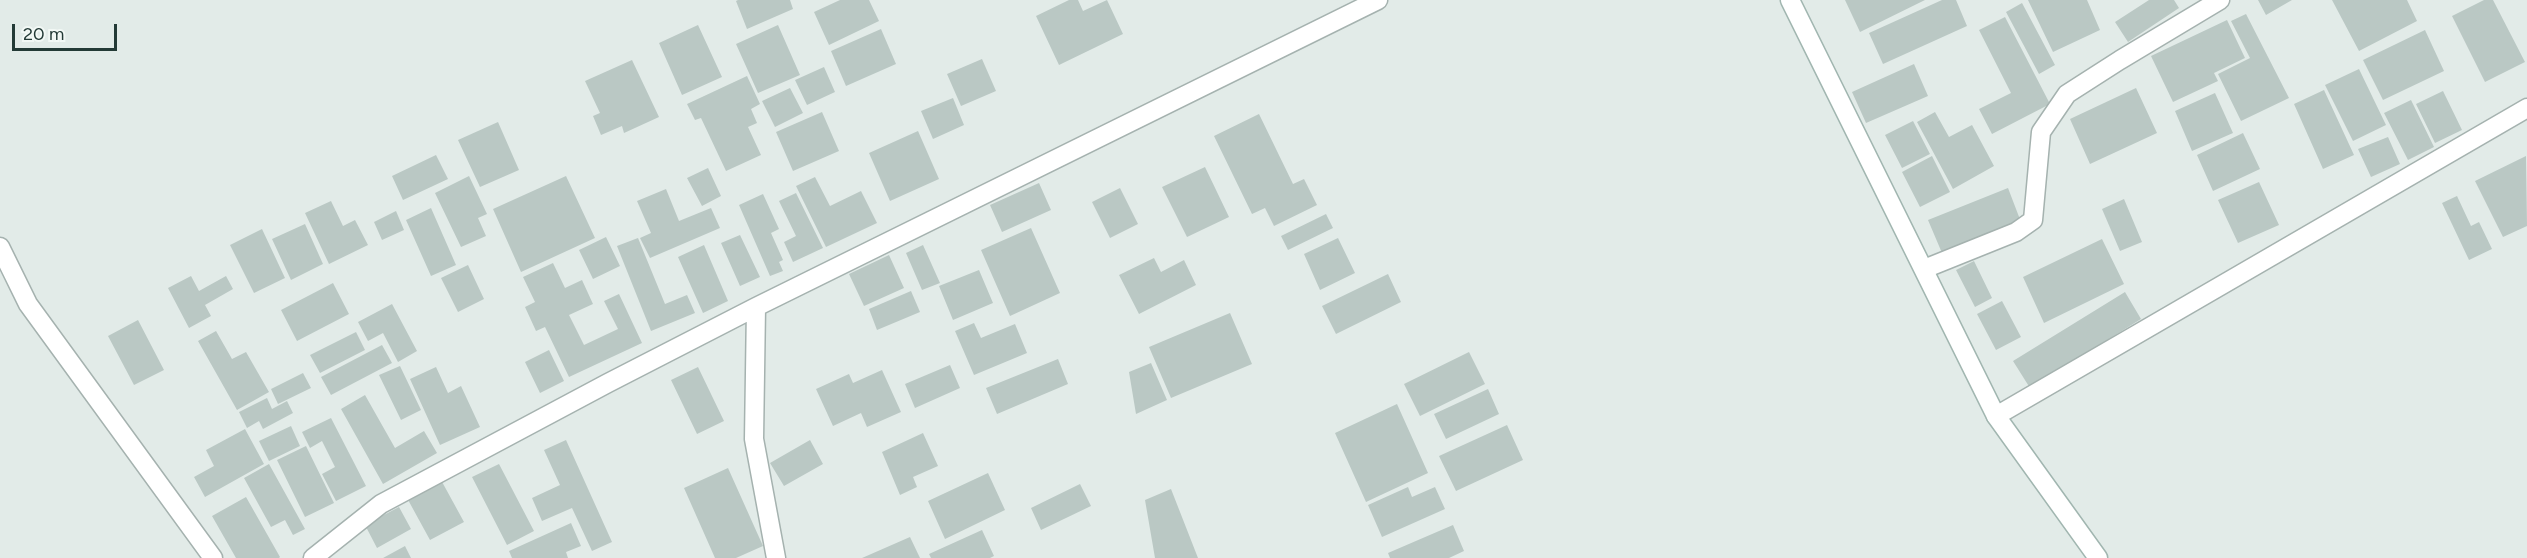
<!DOCTYPE html>
<html>
<head>
<meta charset="utf-8">
<style>
	body { margin:0 }
	#map { position:relative; width:2527px; height:558px; overflow:hidden; background:#e2ebe8; font-family:Figtree,sans-serif }
	canvas { display:block }
	.scale { position:absolute; left:12px; top:24px; width:105px; height:27px; box-sizing:border-box; border:3px solid #233a36; border-top:0; padding-left:8px; font-size:18px; line-height:21px; white-space:nowrap; color:#233a36; -webkit-text-stroke:4px #f2f8f5; paint-order:stroke }
</style>
</head>
<body>
<div id="map">
<canvas width="2527" height="558"></canvas>
<div class="scale">20 m</div>
</div>
<script>
const c = document.querySelector('canvas').getContext('2d');
c.lineJoin = 'round';
function paint(path, color) { c.fillStyle = color; c.fill(path, 'evenodd'); }
function stroke(path, color, width, dash) { c.strokeStyle = color; c.lineWidth = width; c.lineCap = dash ? 'butt' : 'round'; c.setLineDash(dash || []); c.stroke(path); }
paint(new Path2D(`
	M 738,0 L 790,0 L 793,9 L 747,29 L 736,1 Z
	M 840,0 L 869,0 L 879,21 L 829,45 L 814,12 Z
	M 1069,0 L 1078,0 L 1083,11 L 1107,0 L 1123,34 L 1059,65 L 1036,16 Z
	M 1845,0 L 1925,0 L 1860,32 Z
	M 1942,0 L 1956,0 L 1967,26 L 1883,64 L 1869,33 Z
	M 2028,0 L 2087,0 L 2100,30 L 2053,52 Z
	M 2149,0 L 2174,0 L 2179,8 L 2128,42 L 2115,22 Z
	M 2258,0 L 2292,0 L 2266,15 Z
	M 2332,0 L 2407,0 L 2417,21 L 2359,51 Z
	M 2484,0 L 2493,0 L 2525,62 L 2485,82 L 2452,16 Z
	M 2022,3 L 2055,65 L 2039,74 L 2006,12 Z
	M 2246,14 L 2289,98 L 2241,121 L 2218,74 L 2250,58 L 2231,21 Z
	M 2005,17 L 2050,104 L 1992,134 L 1979,109 L 2011,93 L 1979,30 Z
	M 2227,20 L 2245,58 L 2214,73 L 2218,81 L 2173,102 L 2151,56 Z
	M 698,25 L 722,77 L 682,95 L 659,43 Z
	M 778,25 L 800,75 L 758,93 L 736,44 Z
	M 881,29 L 896,64 L 846,86 L 831,51 Z
	M 2425,30 L 2444,71 L 2383,100 L 2363,60 Z
	M 982,59 L 996,91 L 961,106 L 947,74 Z
	M 632,60 L 659,117 L 624,133 L 622,126 L 601,135 L 593,116 L 600,113 L 585,81 Z
	M 1914,64 L 1928,96 L 1866,123 L 1852,92 Z
	M 824,67 L 835,92 L 807,105 L 795,80 Z
	M 2359,69 L 2386,125 L 2353,141 L 2325,85 Z
	M 747,76 L 760,104 L 751,109 L 757,123 L 748,127 L 761,155 L 726,171 L 701,118 L 695,120 L 687,104 Z
	M 790,88 L 803,113 L 775,127 L 762,101 Z
	M 2136,88 L 2157,133 L 2090,164 L 2070,119 Z
	M 2324,90 L 2354,155 L 2323,169 L 2294,104 Z
	M 2443,91 L 2462,130 L 2435,143 L 2416,104 Z
	M 2215,93 L 2233,133 L 2192,151 L 2175,111 Z
	M 953,98 L 964,125 L 933,139 L 921,111 Z
	M 2411,100 L 2434,147 L 2408,160 L 2384,113 Z
	M 822,112 L 839,151 L 793,171 L 776,132 Z
	M 1935,112 L 1949,137 L 1972,125 L 1994,166 L 1953,189 L 1917,122 Z
	M 1259,114 L 1293,184 L 1304,179 L 1317,205 L 1274,226 L 1265,208 L 1252,214 L 1214,136 Z
	M 1913,121 L 1930,154 L 1902,168 L 1885,135 Z
	M 498,122 L 519,170 L 480,187 L 458,140 Z
	M 918,131 L 939,179 L 890,201 L 869,153 Z
	M 2243,133 L 2260,169 L 2213,191 L 2197,155 Z
	M 2388,137 L 2400,164 L 2371,177 L 2358,149 Z
	M 436,155 L 448,179 L 403,200 L 392,176 Z
	M 1932,156 L 1950,192 L 1920,207 L 1902,172 Z
	M 2526,156 L 2527,226 L 2503,237 L 2475,181 Z
	M 1205,167 L 1229,217 L 1187,237 L 1162,187 Z
	M 708,168 L 721,196 L 702,206 L 687,178 Z
	M 469,176 L 487,214 L 478,218 L 486,236 L 461,247 L 435,193 Z
	M 566,176 L 595,238 L 521,272 L 493,209 Z
	M 815,177 L 830,206 L 861,191 L 877,223 L 826,247 L 796,186 Z
	M 2259,182 L 2279,225 L 2238,243 L 2218,200 Z
	M 1039,183 L 1051,210 L 1002,232 L 990,205 Z
	M 1120,188 L 1138,224 L 1110,238 L 1092,202 Z
	M 2008,188 L 2021,222 L 1942,253 L 1928,220 Z
	M 666,189 L 679,221 L 711,208 L 720,228 L 650,258 L 640,238 L 651,233 L 637,201 Z
	M 796,193 L 823,248 L 793,262 L 784,242 L 796,236 L 779,201 Z
	M 763,194 L 779,229 L 771,233 L 783,260 L 779,262 L 783,271 L 770,276 L 739,205 Z
	M 2457,196 L 2471,226 L 2479,222 L 2492,249 L 2469,260 L 2442,203 Z
	M 2124,199 L 2142,242 L 2120,251 L 2102,209 Z
	M 331,201 L 343,226 L 355,220 L 368,245 L 329,264 L 305,213 Z
	M 431,208 L 456,265 L 431,276 L 406,220 Z
	M 396,211 L 404,230 L 382,240 L 374,222 Z
	M 1326,214 L 1333,228 L 1288,250 L 1281,236 Z
	M 305,224 L 323,264 L 291,280 L 272,239 Z
	M 1031,228 L 1060,293 L 1010,316 L 981,250 Z
	M 262,229 L 285,278 L 254,293 L 230,245 Z
	M 740,235 L 760,277 L 740,286 L 721,243 Z
	M 606,237 L 620,266 L 593,279 L 579,250 Z
	M 638,238 L 665,304 L 687,295 L 695,313 L 651,331 L 617,246 Z
	M 1338,238 L 1355,273 L 1320,290 L 1304,254 Z
	M 2102,239 L 2124,284 L 2044,323 L 2023,277 Z
	M 704,245 L 728,301 L 703,313 L 678,257 Z
	M 923,245 L 940,283 L 922,290 L 906,253 Z
	M 889,255 L 904,288 L 864,306 L 849,274 Z
	M 1154,258 L 1161,272 L 1184,260 L 1196,285 L 1139,314 L 1119,275 Z
	M 1974,261 L 1992,298 L 1975,307 L 1956,270 Z
	M 553,263 L 565,288 L 582,280 L 593,304 L 569,315 L 584,345 L 618,329 L 604,301 L 619,294 L 642,343 L 569,377 L 545,327 L 536,331 L 525,307 L 535,302 L 523,277 Z
	M 468,265 L 484,299 L 458,312 L 441,278 Z
	M 979,270 L 993,303 L 953,320 L 939,286 Z
	M 1388,274 L 1401,302 L 1336,334 L 1322,306 Z
	M 191,276 L 199,291 L 226,276 L 233,289 L 205,305 L 211,316 L 189,328 L 168,288 Z
	M 333,283 L 349,314 L 297,341 L 281,310 Z
	M 911,291 L 920,312 L 877,330 L 869,309 Z
	M 2125,292 L 2141,319 L 2030,388 L 2013,361 Z
	M 2002,301 L 2021,337 L 1996,350 L 1977,314 Z
	M 392,304 L 417,351 L 398,362 L 383,333 L 368,341 L 358,322 Z
	M 1230,313 L 1252,364 L 1171,398 L 1149,347 Z
	M 138,320 L 164,370 L 134,385 L 108,336 Z
	M 974,323 L 981,338 L 1015,324 L 1027,353 L 974,375 L 955,331 Z
	M 216,331 L 232,359 L 246,352 L 269,392 L 237,410 L 198,341 Z
	M 356,332 L 365,350 L 320,373 L 310,355 Z
	M 382,345 L 392,363 L 331,395 L 321,377 Z
	M 549,350 L 564,381 L 540,393 L 525,362 Z
	M 1469,352 L 1485,384 L 1420,416 L 1404,384 Z
	M 1058,359 L 1068,384 L 997,414 L 986,388 Z
	M 1151,363 L 1167,400 L 1136,414 L 1129,372 Z
	M 950,365 L 960,388 L 915,408 L 905,384 Z
	M 400,366 L 421,410 L 401,420 L 379,375 Z
	M 436,367 L 448,393 L 461,386 L 480,427 L 440,445 L 410,379 Z
	M 698,367 L 724,421 L 697,434 L 671,380 Z
	M 882,370 L 901,412 L 867,427 L 861,413 L 833,426 L 816,389 L 849,374 L 853,383 Z
	M 303,373 L 311,388 L 278,404 L 271,389 Z
	M 1488,389 L 1499,414 L 1446,439 L 1434,414 Z
	M 365,395 L 395,448 L 424,431 L 437,453 L 383,484 L 341,409 Z
	M 267,398 L 272,409 L 287,401 L 293,413 L 263,429 L 259,421 L 247,428 L 239,412 Z
	M 1397,404 L 1428,473 L 1366,502 L 1335,433 Z
	M 331,418 L 366,486 L 336,501 L 322,474 L 335,467 L 322,441 L 310,448 L 302,432 Z
	M 1507,425 L 1523,460 L 1456,491 L 1439,456 Z
	M 291,426 L 300,446 L 269,461 L 259,441 Z
	M 245,429 L 264,464 L 205,497 L 194,477 L 214,466 L 206,450 Z
	M 923,433 L 938,466 L 913,477 L 917,487 L 900,495 L 882,452 Z
	M 566,440 L 612,542 L 592,551 L 572,508 L 542,521 L 532,498 L 560,485 L 544,450 Z
	M 810,440 L 823,464 L 784,486 L 770,463 Z
	M 306,446 L 334,503 L 305,517 L 277,460 Z
	M 269,464 L 305,529 L 293,535 L 285,520 L 271,527 L 244,478 Z
	M 499,464 L 534,531 L 507,545 L 472,477 Z
	M 728,468 L 763,546 L 736,558 L 715,558 L 684,488 Z
	M 988,473 L 1005,510 L 945,539 L 928,501 Z
	M 441,480 L 464,522 L 430,540 L 407,498 Z
	M 1080,484 L 1091,506 L 1041,530 L 1031,508 Z
	M 1408,487 L 1412,497 L 1435,487 L 1445,509 L 1382,537 L 1368,505 Z
	M 1171,489 L 1198,558 L 1155,558 L 1145,500 Z
	M 246,497 L 280,557 L 279,558 L 236,558 L 212,516 Z
	M 399,507 L 411,529 L 377,548 L 365,525 Z
	M 571,523 L 581,546 L 566,552 L 568,558 L 512,558 L 509,551 Z
	M 1453,525 L 1464,551 L 1449,558 L 1390,558 L 1388,553 Z
	M 982,530 L 994,556 L 990,558 L 931,558 L 929,554 Z
	M 910,537 L 920,558 L 862,558 Z
	M 405,546 L 411,558 L 383,558 Z`), '#bac8c4');
const street = new Path2D(`
	M 0,247 L 28,304 L 213,558
	M 1924,269 L 2016,232 L 2033,220 L 2041,132 L 2067,94 L 2120,60 L 2220,0
	M 756,307 L 754,439 L 776,558
	M 1996,416 L 2527,108
	M 313,558 L 381,504 L 608,383 L 756,307 L 1378,0`);
const secondary = new Path2D(`
	M 1790,0 L 1996,416 L 2098,558`);
stroke(street, '#a5b2af', 21);
stroke(secondary, '#a1b6b0', 21);
stroke(street, '#fff', 18);
stroke(secondary, '#fff', 18);
</script>
</body>
</html>
